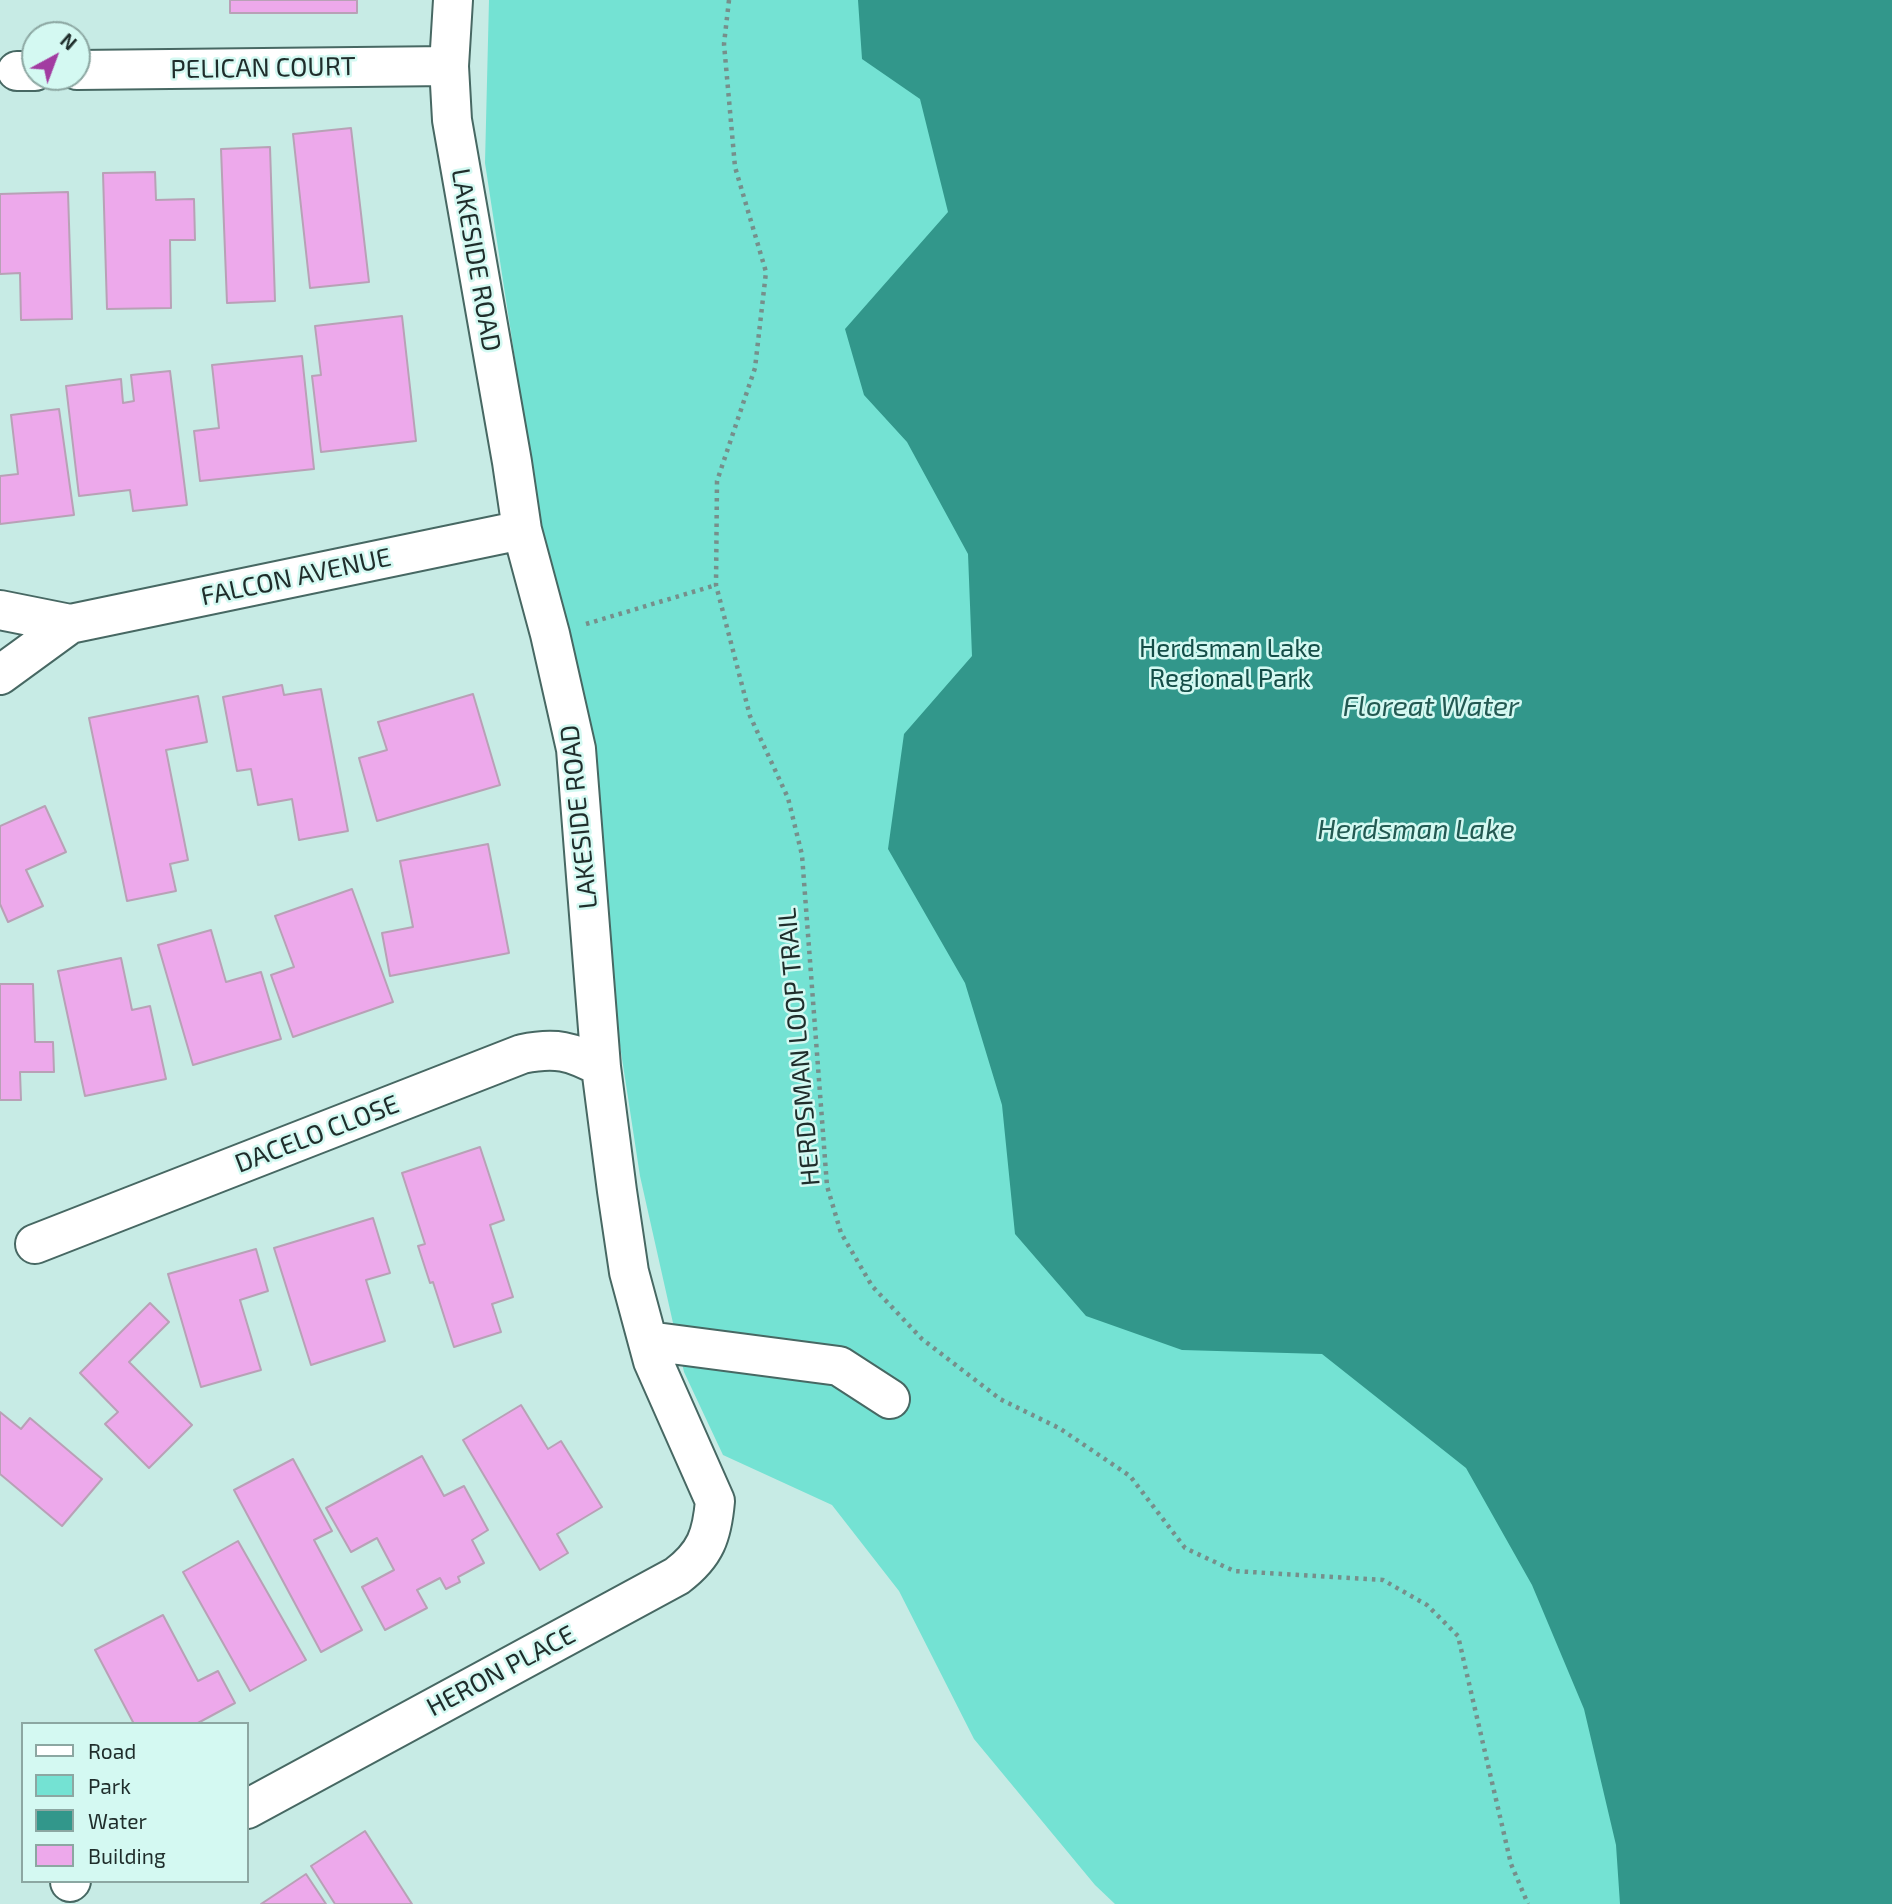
<!DOCTYPE html>
<html>
<head>
<meta charset="utf-8">
<style>
	body { margin:0 }
	#map { position:relative; width:1892px; height:1904px; overflow:hidden; background:#c7ebe5; font-family:"Exo 2",sans-serif }
	canvas { display:block }
	.legend { position:absolute; left:21px; top:1722px; width:228px; height:161px; box-sizing:border-box; background:#d4f9f2; border:2px solid #8ca7a2; margin:0; padding:9px 12px; list-style:none; font-size:21px; color:#1f2d2b }
	.legend li { display:flex; align-items:center; gap:14px; height:35px }
	.legend b { width:35px; border:2px solid #8ca7a2 }
	.north { position:absolute; left:21px; top:21px; width:70px; height:70px; box-sizing:border-box; background:#d4f9f2; border:2px solid #8ca7a2; border-radius:50%; rotate:41deg; font-size:19px; font-weight:700; line-height:28px; text-align:center; color:#1f2d2b }
	.north::after { content:''; display:block; margin:auto; width:24px; height:32px; background:#a23ca1; clip-path:polygon(50% 0,100% 100%,50% 72%,0 100%) }
</style>
</head>
<body>
<div id="map">
<canvas width="1892" height="1904"></canvas>
<ul class="legend">
<li><b style="height:9px;background:#fff"></b>Road</li>
<li><b style="height:19px;background:#74e2d3"></b>Park</li>
<li><b style="height:19px;background:#32978b"></b>Water</li>
<li><b style="height:19px;background:#eda9eb"></b>Building</li>
</ul>
<div class="north">N</div>
</div>
<script>
const c = document.querySelector('canvas').getContext('2d');
c.lineJoin = 'round';
function paint(path, color) { c.fillStyle = color; c.fill(path, 'evenodd'); }
function stroke(path, color, width, dash) { c.strokeStyle = color; c.lineWidth = width; c.lineCap = dash ? 'butt' : 'round'; c.setLineDash(dash || []); c.stroke(path); }
function drawText(font, color, halo, rows, align = 'center') {
  c.font = font + ' "Exo 2",sans-serif'; c.lineWidth = 5; c.setLineDash([]); c.textBaseline = 'middle'; c.strokeStyle = halo; c.fillStyle = color; for (const [text, x, y, turn = 0] of rows) {
    c.save(); c.translate(x, y); c.rotate((+turn || 0) * Math.PI / 180); c.textAlign = isNaN(turn) ? turn : align; if (halo) c.strokeText(text, 0, 0); c.fillText(text, 0, 0); c.restore();
  }
}
paint(new Path2D(`
	M 489,0 L 1892,0 L 1892,1904 L 1115,1904 L 1095,1885 L 974,1739 L 899,1591 L 832,1505 L 723,1455 L 684,1372 L 640,1176 L 485,163 Z`), '#74e2d3');
paint(new Path2D(`
	M 858,0 L 1892,0 L 1892,1904 L 1620,1904 L 1616,1845 L 1584,1709 L 1532,1585 L 1466,1468 L 1322,1354 L 1182,1350 L 1086,1316 L 1015,1234 L 1002,1105 L 965,983 L 888,849 L 904,734 L 972,656 L 968,554 L 907,442 L 864,395 L 845,329 L 948,212 L 920,99 L 862,59 Z`), '#32978b');
const building = new Path2D(`
	M 230,0 L 357,0 L 357,13 L 230,13 Z
	M 351,128 L 369,282 L 310,288 L 293,134 Z
	M 270,147 L 275,301 L 227,303 L 221,149 Z
	M 155,172 L 156,200 L 194,199 L 195,240 L 170,240 L 171,308 L 107,309 L 103,173 Z
	M 68,192 L 72,319 L 21,320 L 20,273 L 0,274 L 0,194 Z
	M 402,316 L 416,441 L 321,452 L 312,376 L 321,375 L 315,326 Z
	M 302,356 L 314,469 L 200,481 L 194,431 L 219,428 L 212,365 Z
	M 170,371 L 187,505 L 133,511 L 130,490 L 79,496 L 66,386 L 121,379 L 123,403 L 134,401 L 131,375 Z
	M 59,409 L 74,515 L 0,524 L 0,476 L 18,474 L 11,415 Z
	M 282,685 L 284,695 L 321,689 L 348,831 L 299,840 L 292,799 L 258,805 L 251,769 L 237,771 L 223,697 Z
	M 473,694 L 500,785 L 377,821 L 359,758 L 387,750 L 378,722 Z
	M 198,696 L 207,742 L 166,750 L 188,860 L 170,864 L 176,891 L 127,901 L 89,718 Z
	M 45,806 L 66,852 L 26,870 L 43,906 L 8,922 L 0,904 L 0,826 Z
	M 488,844 L 509,953 L 390,976 L 382,933 L 413,927 L 400,861 Z
	M 352,889 L 393,1002 L 293,1037 L 271,975 L 294,967 L 275,916 Z
	M 211,930 L 226,982 L 261,972 L 281,1039 L 193,1065 L 158,945 Z
	M 121,958 L 132,1010 L 150,1006 L 166,1079 L 85,1096 L 58,971 Z
	M 0,984 L 33,984 L 35,1042 L 53,1042 L 54,1072 L 20,1072 L 21,1100 L 0,1100 Z
	M 480,1147 L 504,1220 L 490,1225 L 513,1297 L 492,1304 L 501,1332 L 454,1347 L 433,1282 L 430,1283 L 418,1246 L 425,1244 L 402,1173 Z
	M 373,1218 L 390,1273 L 366,1280 L 385,1341 L 311,1365 L 274,1248 Z
	M 256,1249 L 268,1291 L 240,1300 L 261,1370 L 201,1387 L 168,1274 Z
	M 150,1303 L 169,1322 L 129,1362 L 192,1425 L 149,1468 L 105,1424 L 118,1412 L 80,1373 Z
	M 521,1405 L 548,1449 L 561,1441 L 602,1507 L 557,1534 L 568,1553 L 540,1570 L 463,1440 Z
	M 0,1412 L 21,1429 L 30,1418 L 102,1479 L 62,1526 L 0,1474 Z
	M 422,1456 L 444,1496 L 464,1486 L 488,1530 L 472,1540 L 484,1563 L 458,1577 L 460,1582 L 446,1589 L 440,1578 L 417,1590 L 427,1608 L 385,1630 L 362,1587 L 394,1570 L 377,1538 L 351,1552 L 326,1508 Z
	M 293,1459 L 332,1531 L 314,1540 L 362,1630 L 321,1652 L 234,1490 Z
	M 238,1541 L 306,1660 L 250,1691 L 183,1572 Z
	M 163,1615 L 198,1681 L 218,1671 L 235,1703 L 196,1724 L 134,1724 L 95,1650 Z
	M 365,1831 L 412,1904 L 335,1904 L 311,1866 Z
	M 306,1874 L 326,1904 L 261,1904 Z`);
paint(building, '#eda9eb');
stroke(building, '#b8a1b6', 2);
const minor = new Path2D(`
	M 77,70 L 449,66
	M 17,71 L 35,71
	M 0,610 L 70,624
	M 0,675 L 70,624 L 522,530
	M 35,1244 L 522,1054 C 556,1047 571,1051 601,1067
	M 648,1341 L 839,1366 L 890,1399
	M 247,1809 L 677,1576 C 706,1554 712,1535 715,1501 L 653,1361 L 629,1272 L 617,1191 L 601,1067 L 576,749 L 550,634 L 522,530 L 512,462 L 452,120 L 449,66 L 453,0
	M 70,1882 L 71,1881`);
stroke(minor, '#476863', 42);
stroke(new Path2D(`
	M 729,0 L 724,44 L 735,167 L 766,272 L 755,368 L 717,481 L 716,585 L 750,716 L 788,798 L 802,855 L 827,1186 L 841,1233 L 872,1286 L 922,1339 L 1000,1399 L 1059,1428 L 1130,1476 L 1185,1548 L 1234,1571 L 1383,1580 L 1427,1605 L 1458,1636 L 1511,1864 L 1528,1904
	M 586,624 L 716,585`), '#768f8b', 4.5, [3.5, 5]);
stroke(minor, '#fff', 38);
drawText('26px', '#1f2d2b', '#d4f9f2', [
	["PELICAN COURT",263,68,-1],
	["LAKESIDE ROAD",476,260,80],
	["FALCON AVENUE",296,577,-12],
	["LAKESIDE ROAD",579,817,-96],
	["HERDSMAN LOOP TRAIL",799,1047,-95],
	["DACELO CLOSE",317,1134,-21],
	["HERON PLACE",501,1671,-28]
]);
drawText('26px', '#144d47', '#d4f9f2', [
	["Herdsman Lake",1230,648],
	["Regional Park",1230,678]
]);
drawText('italic 28px', '#235952', '#d4f9f2', [
	["Floreat Water",1431,707],
	["Herdsman Lake",1416,830]
]);
</script>
</body>
</html>
